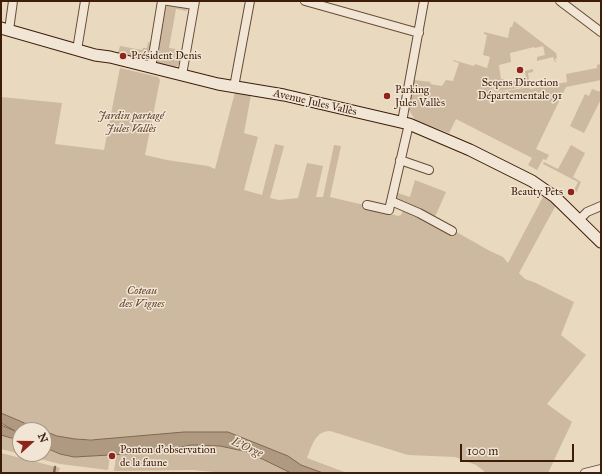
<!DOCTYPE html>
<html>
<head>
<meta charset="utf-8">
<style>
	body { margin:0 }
	#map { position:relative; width:602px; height:474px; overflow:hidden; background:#e9d9bf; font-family:"IM FELL Great Primer",serif }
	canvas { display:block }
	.frame { position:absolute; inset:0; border:2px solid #3d1c08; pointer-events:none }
	.north { position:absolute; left:12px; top:422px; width:40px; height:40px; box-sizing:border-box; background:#f1e6d5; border:1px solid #a99583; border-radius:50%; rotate:69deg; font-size:11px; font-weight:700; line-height:16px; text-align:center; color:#3d1c08 }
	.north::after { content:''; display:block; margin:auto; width:14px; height:18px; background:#8f2418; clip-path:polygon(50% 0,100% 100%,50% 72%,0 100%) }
	.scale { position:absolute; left:460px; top:444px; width:114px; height:18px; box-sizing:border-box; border:2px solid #3d1c08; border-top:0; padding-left:5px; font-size:12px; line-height:14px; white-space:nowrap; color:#3d1c08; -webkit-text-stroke:3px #f1e6d5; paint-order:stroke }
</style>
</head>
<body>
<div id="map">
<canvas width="602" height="474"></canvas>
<div class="frame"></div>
<div class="north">N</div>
<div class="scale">100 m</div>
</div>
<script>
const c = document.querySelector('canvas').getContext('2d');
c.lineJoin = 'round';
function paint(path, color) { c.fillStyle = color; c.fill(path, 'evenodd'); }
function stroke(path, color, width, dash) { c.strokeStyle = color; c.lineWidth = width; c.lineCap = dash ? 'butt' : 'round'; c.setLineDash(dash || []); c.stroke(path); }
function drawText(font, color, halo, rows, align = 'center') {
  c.font = font + ' "IM FELL Great Primer",serif'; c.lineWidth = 3; c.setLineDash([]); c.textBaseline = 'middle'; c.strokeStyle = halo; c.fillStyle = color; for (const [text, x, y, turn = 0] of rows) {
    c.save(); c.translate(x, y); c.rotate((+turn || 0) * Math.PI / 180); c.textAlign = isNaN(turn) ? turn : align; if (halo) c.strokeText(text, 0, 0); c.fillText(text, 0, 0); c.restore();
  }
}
paint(new Path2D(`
	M 167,6 L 187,9 L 187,11 L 176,9 L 169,48 L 182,50 L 179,64 L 176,67 L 155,63 L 165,7 Z
	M 514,21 L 556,53 L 557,58 L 555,59 L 556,62 L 555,62 L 553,57 L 537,61 L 537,57 L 545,55 L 543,46 L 535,48 L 534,47 L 510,53 L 511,62 L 499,65 L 501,79 L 504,79 L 505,83 L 522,80 L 522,78 L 526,77 L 525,71 L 533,69 L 533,72 L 528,73 L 530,86 L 494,92 L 490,77 L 493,93 L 530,87 L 530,89 L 567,82 L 566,74 L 597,68 L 597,65 L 601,64 L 601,80 L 566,87 L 536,149 L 549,155 L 546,160 L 543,159 L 537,170 L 528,165 L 532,158 L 456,119 L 449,133 L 415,120 L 409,110 L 414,80 L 431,82 L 430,84 L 442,86 L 446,80 L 453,81 L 459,63 L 453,61 L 453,60 L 474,66 L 475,64 L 487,68 L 490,57 L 483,55 L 487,35 L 484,34 L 484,32 L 508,38 L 510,27 L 512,27 Z
	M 148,42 L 151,43 L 148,57 L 146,60 L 118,53 L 120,46 L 142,50 L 143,48 L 147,48 Z
	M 120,68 L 158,77 L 160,80 L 145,155 L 167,160 L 208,166 L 215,169 L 235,92 L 251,95 L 244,133 L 258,137 L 244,190 L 262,195 L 275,144 L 284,146 L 270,198 L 279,200 L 298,198 L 307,163 L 323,166 L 316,197 L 323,197 L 334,145 L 341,146 L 330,197 L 364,205 L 364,206 L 398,216 L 401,215 L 404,208 L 453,230 L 488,250 L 503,257 L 508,263 L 544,195 L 556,205 L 519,273 L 525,279 L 536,283 L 574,302 L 561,335 L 586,355 L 547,404 L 572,422 L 548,473 L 484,473 L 484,471 L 476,465 L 455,457 L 408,455 L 330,431 C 315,431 312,446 307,458 L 347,473 L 323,473 L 307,468 L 228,432 L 114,439 L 75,439 L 57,436 L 1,413 L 1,97 L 62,103 L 55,144 L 104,150 Z
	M 592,89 L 601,92 L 601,99 L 584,133 L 570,126 L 585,94 L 589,96 Z
	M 571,145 L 585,153 L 573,177 L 581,182 L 576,193 L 573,192 L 578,182 L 543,164 L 544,162 L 558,169 Z
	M 415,180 L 446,192 L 434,219 L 397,201 L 395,196 L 395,192 L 410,197 Z
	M 1,435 L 11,438 L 20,439 L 20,454 L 44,454 L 44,447 L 60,454 L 74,457 L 145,453 L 192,445 L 220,446 L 248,452 L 291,473 L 226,473 L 192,470 L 114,471 L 116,456 L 110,455 L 108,470 L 60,464 L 1,449 Z
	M 1,453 L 60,468 L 58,473 L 1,473 Z`), '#ccb9a0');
const water = new Path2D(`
	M 1,413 L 41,430 L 20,430 L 20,439 L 11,438 L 1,435 L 1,425 L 15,431 L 1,423 Z
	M 44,431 L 57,436 L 75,439 L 91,440 L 184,432 L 228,432 L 288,456 L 301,465 L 323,473 L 291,473 L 248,452 L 220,446 L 192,445 L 145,453 L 74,457 L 60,454 L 44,447 Z`);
paint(water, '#af9981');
stroke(water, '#816751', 1);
stroke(new Path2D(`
	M 54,473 L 55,467`), '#816751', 2.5);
const minor = new Path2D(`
	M 168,1 L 194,5
	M 305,1 L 419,33
	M 560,1 L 601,32
	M 9,30 L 13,1
	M 77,50 L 85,1
	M 151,68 L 162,1
	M 182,75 L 195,1
	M 234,87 L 250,1
	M 402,122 L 424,1
	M 400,160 L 429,170
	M 391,201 L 419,213 L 452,231
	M 367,205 L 389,210 L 409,124
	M 579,220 L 587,212 L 601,206
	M 585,473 L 601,469`);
const secondary = new Path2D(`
	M 1,28 L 95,55 L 110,57 L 218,84 L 284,95 L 409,124 L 470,150 L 532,181 L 555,197 L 601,242`);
stroke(minor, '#684b36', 10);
stroke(secondary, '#3d1c08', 13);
stroke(minor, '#f1e6d5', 8);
stroke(secondary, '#f1e6d5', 11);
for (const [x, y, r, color] of [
	[123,56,4,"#8f2418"],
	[520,70,4,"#8f2418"],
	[387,96,4,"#8f2418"],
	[571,192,4,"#8f2418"],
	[112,456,4,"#8f2418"]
]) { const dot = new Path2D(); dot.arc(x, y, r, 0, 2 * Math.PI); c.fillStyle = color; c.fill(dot); stroke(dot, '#f1e6d5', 1.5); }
drawText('11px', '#3d1c08', '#f1e6d5', [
	["Président Denis",131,56],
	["Seqens Direction",520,83,"center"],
	["Départementale 91",520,96,"center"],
	["Parking",395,90],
	["Jules Vallès",395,103],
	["Beauty Pets",563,192,"right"],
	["Ponton d'observation",120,450],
	["de la faune",120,463]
], 'left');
drawText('11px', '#3d1c08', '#f1e6d5', [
	["Avenue Jules Vallès",315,103,13]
]);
drawText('italic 11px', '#61432e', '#f1e6d5', [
	["Jardin partagé",131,116],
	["Jules Vallès",131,129],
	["Coteau",142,291],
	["des Vignes",142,304]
]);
drawText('italic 12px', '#654832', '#f1e6d5', [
	["L'Orge",247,448,24]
]);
</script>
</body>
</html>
